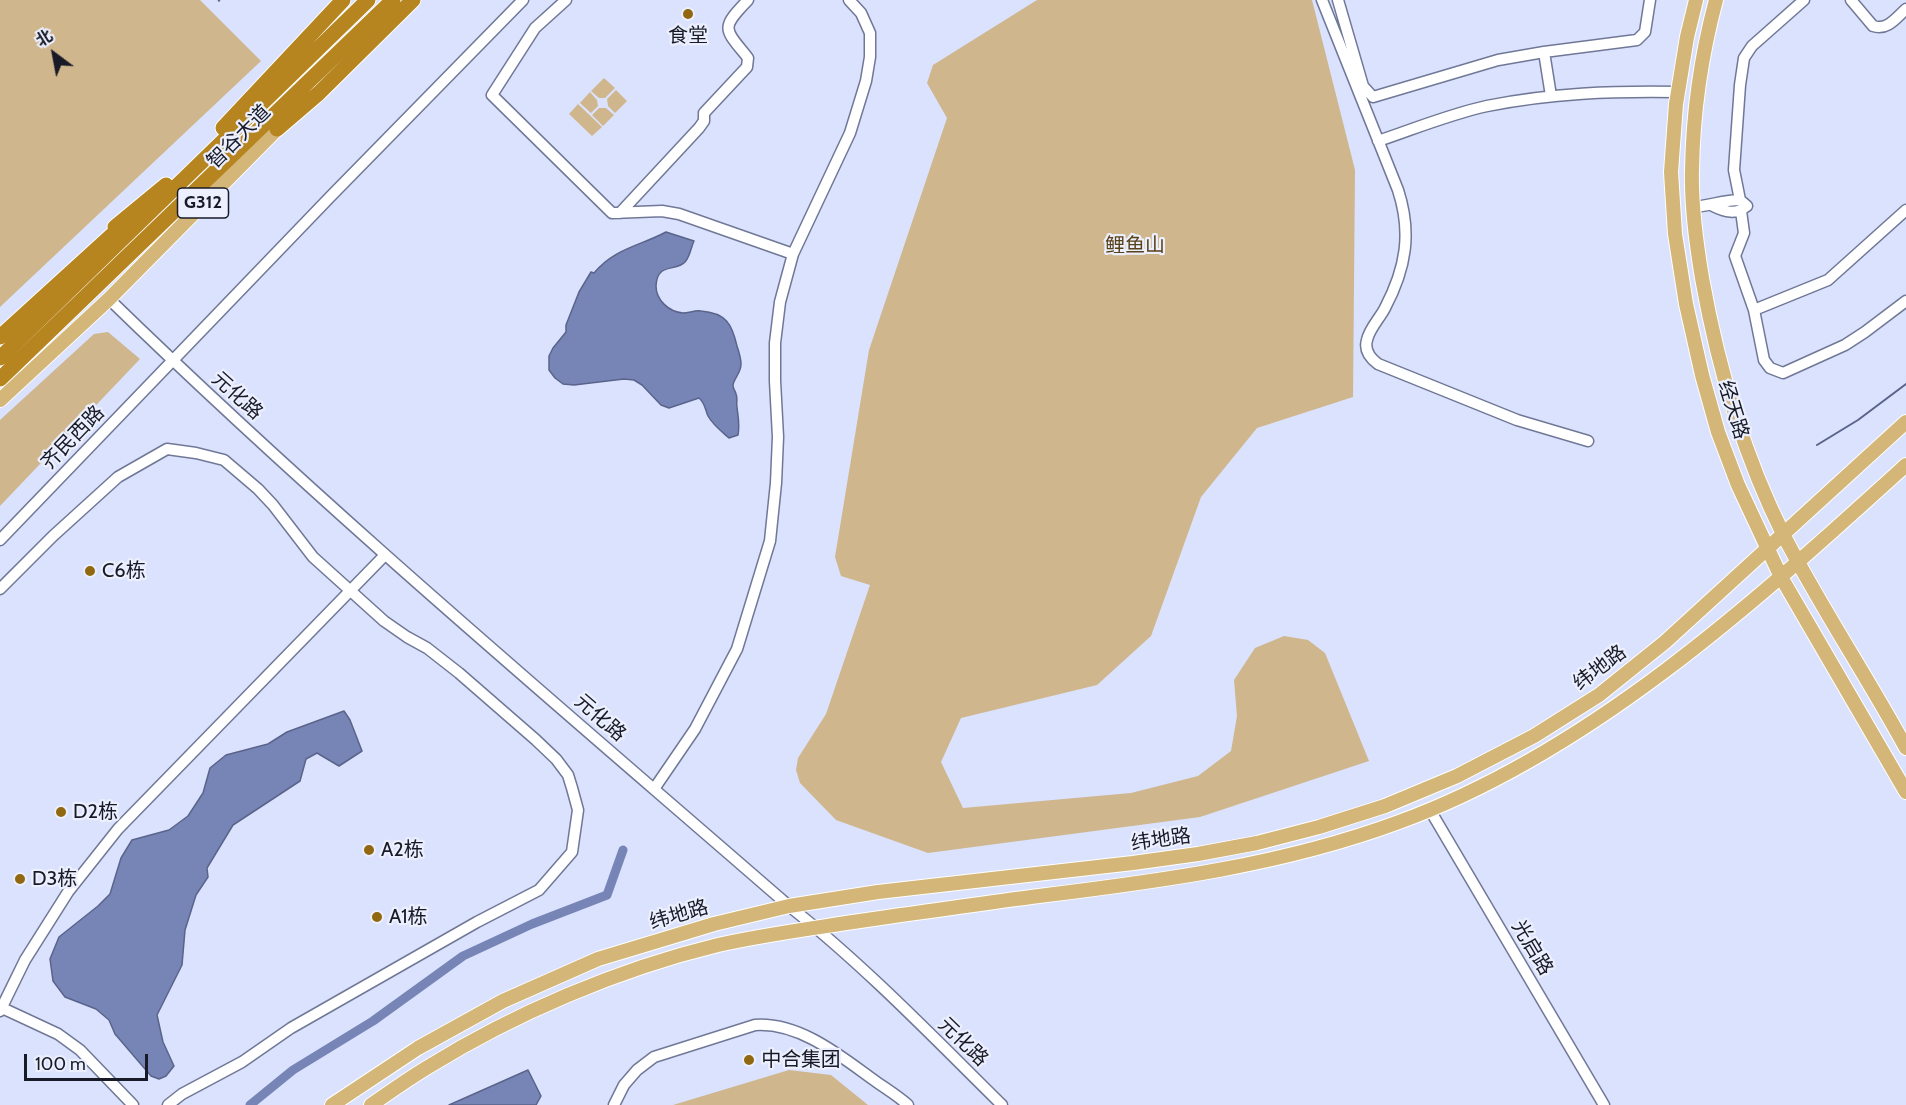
<!DOCTYPE html>
<html>
<head>
<meta charset="utf-8">
<style>
	body { margin:0 }
	#map { position:relative; width:1906px; height:1105px; overflow:hidden; background:#dae2fd; font-family:Cabin,"Noto Sans SC",sans-serif }
	canvas { display:block }
	.north { position:absolute; left:24px; top:24px; width:60px; height:60px; -webkit-text-stroke:4px #eceffd; paint-order:stroke; rotate:328deg; font-size:16px; font-weight:700; line-height:24px; text-align:center; color:#181b27 }
	.north::after { content:''; display:block; margin:auto; width:21px; height:27px; background:#181b27; clip-path:polygon(50% 0,100% 100%,50% 72%,0 100%) }
	.scale { position:absolute; left:24px; top:1054px; width:124px; height:27px; box-sizing:border-box; border:3px solid #181b27; border-top:0; padding-left:8px; font-size:18px; line-height:21px; white-space:nowrap; color:#181b27; -webkit-text-stroke:4px #eceffd; paint-order:stroke }
</style>
</head>
<body>
<div id="map">
<canvas width="1906" height="1105"></canvas>
<div class="north">北</div>
<div class="scale">100 m</div>
</div>
<script>
const c = document.querySelector('canvas').getContext('2d');
c.lineJoin = 'round';
function paint(path, color) { c.fillStyle = color; c.fill(path, 'evenodd'); }
function stroke(path, color, width, dash) { c.strokeStyle = color; c.lineWidth = width; c.lineCap = dash ? 'butt' : 'round'; c.setLineDash(dash || []); c.stroke(path); }
function drawText(font, color, halo, rows, align = 'center') {
  c.font = font + ' Cabin,"Noto Sans SC",sans-serif'; c.lineWidth = 4.5; c.setLineDash([]); c.textBaseline = 'middle'; c.strokeStyle = halo; c.fillStyle = color; for (const [text, x, y, turn = 0] of rows) {
    c.save(); c.translate(x, y); c.rotate((+turn || 0) * Math.PI / 180); c.textAlign = isNaN(turn) ? turn : align; if (halo) c.strokeText(text, 0, 0); c.fillText(text, 0, 0); c.restore();
  }
}
paint(new Path2D(`
	M 0,0 L 200,0 L 261,61 L 0,307 Z
	M 1037,0 L 1312,0 L 1355,170 L 1353,397 L 1257,428 L 1201,497 L 1151,636 L 1097,685 L 961,718 L 941,762 L 963,808 L 1131,793 L 1198,776 L 1231,751 L 1237,716 L 1234,680 L 1255,648 L 1284,636 L 1308,640 L 1325,653 L 1369,761 L 1200,817 L 928,853 L 836,820 L 800,783 L 796,770 L 798,758 L 826,714 L 870,585 L 841,576 L 835,557 L 869,350 L 947,118 L 927,83 L 933,65 Z
	M 604,78 L 615,88 L 605,98 L 599,98 L 591,91 Z
	M 616,90 L 627,101 L 615,113 L 608,106 L 607,99 Z
	M 590,92 L 597,100 L 598,106 L 591,113 L 580,103 Z
	M 578,104 L 602,127 L 592,136 L 569,114 Z
	M 599,108 L 606,108 L 614,115 L 603,126 L 592,115 Z
	M 108,332 L 140,359 L 0,506 L 0,420 L 94,334 Z
	M 789,1070 L 831,1075 L 868,1105 L 673,1105 Z`), '#cfb68c');
const water = new Path2D(`
	M 666,232 L 694,241 C 691,247 690,257 685,262 C 676,272 657,262 656,286 C 656,300 669,312 683,313 C 689,313 695,310 701,311 C 726,313 732,324 737,346 C 739,352 741,358 741,364 C 741,373 734,378 733,385 C 733,390 735,389 736,394 C 738,398 736,403 737,407 C 738,417 740,424 738,435 L 729,438 C 721,431 713,425 708,416 C 705,409 705,403 699,398 L 669,408 L 661,405 L 642,385 L 634,380 L 624,379 L 574,385 L 563,384 L 555,378 L 549,370 L 549,356 L 553,348 L 566,332 L 566,325 L 579,292 L 591,272 L 594,273 C 615,248 640,246 666,232 Z
	M 344,711 L 350,720 L 362,751 L 339,766 L 317,753 L 306,759 L 300,781 L 233,825 L 207,868 L 208,877 L 196,895 L 185,930 L 182,965 L 157,1015 L 163,1042 L 174,1066 L 166,1076 L 159,1079 L 151,1076 L 115,1034 L 109,1020 L 96,1009 L 65,997 L 53,981 L 50,959 L 59,937 L 98,906 L 110,894 L 121,858 L 132,840 L 169,830 L 188,816 L 203,793 L 210,768 L 226,755 L 268,744 L 287,732 Z
	M 528,1070 L 541,1096 L 536,1105 L 449,1105 Z`);
paint(water, '#7784b6');
stroke(water, '#5a648b', 1.5);
stroke(new Path2D(`
	M 1817,445 L 1858,420 L 1906,384`), '#5a648b', 2);
stroke(new Path2D(`
	M 250,1105 L 293,1070 L 373,1021 L 463,956 L 532,924 L 607,895 L 623,850`), '#7784b6', 9);
const minor = new Path2D(`
	M 566,0 L 535,28 L 492,95 L 612,213 L 662,211 L 679,214 L 793,254
	M 1322,0 L 1398,190 C 1412,233 1406,268 1385,308 C 1380,318 1369,329 1367,340 C 1364,350 1370,358 1378,364 L 1517,420 L 1588,441
	M 1338,0 L 1363,86 L 1373,97 L 1498,60 L 1544,52
	M 1851,0 L 1873,26 C 1887,31 1896,18 1906,9
	M 1551,96 L 1544,52 L 1637,40 L 1645,32 L 1650,0
	M 1378,141 C 1414,129 1450,114 1487,106 C 1552,93 1612,91 1678,92
	M 1740,200 L 1734,170 L 1740,85 L 1744,58 L 1752,46 L 1804,0
	M 1693,207 C 1710,206 1723,200 1740,200 L 1747,206 C 1736,215 1725,212 1713,206
	M 1741,211 L 1744,233 L 1735,256 L 1754,310 L 1764,360 L 1770,368 L 1783,373 L 1845,345 L 1865,332 L 1906,301
	M 620,213 L 699,128 L 704,121 L 704,113 L 747,67 L 748,58 C 724,28 720,29 748,0
	M 109,299 C 327,511 560,707 789,906 C 865,966 933,1037 1002,1105
	M 1754,310 L 1828,280 L 1906,210
	M 0,540 L 330,197 L 523,0
	M 0,589 L 53,536 L 118,477 L 167,449 L 196,453 L 224,460 L 258,489 L 273,505 L 313,557 L 384,621 L 407,637 L 427,648 L 459,673 L 536,740 L 556,759 L 568,775 L 572,788 L 578,810 L 572,852 L 539,890 L 477,922 L 291,1028 L 242,1062 L 182,1094 L 168,1105
	M 654,789 L 695,729 L 737,649 L 770,541 L 776,483 L 778,437 L 775,381 L 775,343 L 780,302 L 793,254 L 850,133 L 866,81 L 870,57 L 870,33 L 861,13 L 849,0
	M 1430,810 L 1604,1105
	M 0,1007 L 58,1034 L 80,1050 L 133,1105
	M 0,1011 L 25,960 L 68,892 L 118,829 L 385,555
	M 614,1105 L 624,1085 L 637,1070 L 654,1057 L 755,1025 C 798,1022 838,1054 871,1078 C 883,1087 897,1095 908,1105`);
const major = new Path2D(`
	M 1696,0 L 1687,37 L 1676,104 L 1671,172 L 1675,234 L 1686,304 L 1702,375 L 1718,432 L 1738,485 L 1781,577 L 1906,792
	M 1716,0 C 1701,56 1693,112 1692,170 C 1691,206 1696,242 1702,278 C 1718,368 1743,454 1784,536 C 1821,608 1867,676 1906,748
	M 0,400 L 109,299 L 284,122
	M 332,1105 L 418,1048 L 503,1001 L 598,959 L 714,924 L 789,906 L 878,892 L 1133,863 L 1198,854 L 1257,843 L 1319,827 L 1385,806 L 1457,776 L 1534,736 L 1599,695 L 1665,642 L 1906,422
	M 371,1105 C 390,1092 408,1079 428,1067 C 515,1013 619,969 718,945 C 762,935 808,929 853,922 C 915,913 977,904 1039,896 C 1161,881 1283,865 1399,822 C 1591,752 1756,601 1906,465`);
const highway = new Path2D(`
	M 223,128 L 343,0
	M 277,129 L 319,93 L 413,0
	M 115,227 L 166,185
	M 0,337 L 124,224
	M 0,358 L 368,0
	M 0,379 L 393,0`);
stroke(minor, '#707897', 13);
stroke(major, '#fff', 16);
stroke(highway, '#fff', 17);
stroke(minor, '#fff', 10);
stroke(major, '#d4b679', 14);
stroke(highway, '#b78520', 15);
stroke(new Path2D(`
	M 218,1 L 220,0`), '#656a7c', 2, [10, 10]);
for (const [x, y, r, color] of [
	[688,14,6,"#91670f"],
	[90,571,6,"#91670f"],
	[61,812,6,"#91670f"],
	[369,850,6,"#91670f"],
	[20,879,6,"#91670f"],
	[377,917,6,"#91670f"],
	[749,1060,6,"#91670f"]
]) { const dot = new Path2D(); dot.arc(x, y, r, 0, 2 * Math.PI); c.fillStyle = color; c.fill(dot); stroke(dot, '#eceffd', 2); }
for (const [x, y, w] of [
	[203,203,51]
]) { const box = new Path2D(); box.roundRect(x - w / 2, y - 15, w, 30, 4.5); c.fillStyle = '#eceffd'; c.fill(box); stroke(box, '#181b27', 1.5); }
drawText('bold 18px', '#181b27', null, [
	["G312",203,203]
]);
drawText('20px', '#181b27', '#eceffd', [
	["食堂",688,36,"center"],
	["C6栋",102,571],
	["D2栋",73,812],
	["A2栋",381,850],
	["D3栋",32,879],
	["A1栋",389,917],
	["中合集团",761,1060]
], 'left');
drawText('20px', '#181b27', '#eceffd', [
	["智谷大道",239,137,-45],
	["元化路",237,396,42],
	["经天路",1733,410,73],
	["齐民西路",73,438,-46],
	["纬地路",1600,668,-37],
	["元化路",600,718,41],
	["纬地路",1161,840,-8],
	["纬地路",679,915,-16],
	["光启路",1532,948,59],
	["元化路",963,1042,44]
]);
drawText('20px', '#59421a', '#eceffd', [
	["鲤鱼山",1135,246]
]);
</script>
</body>
</html>
